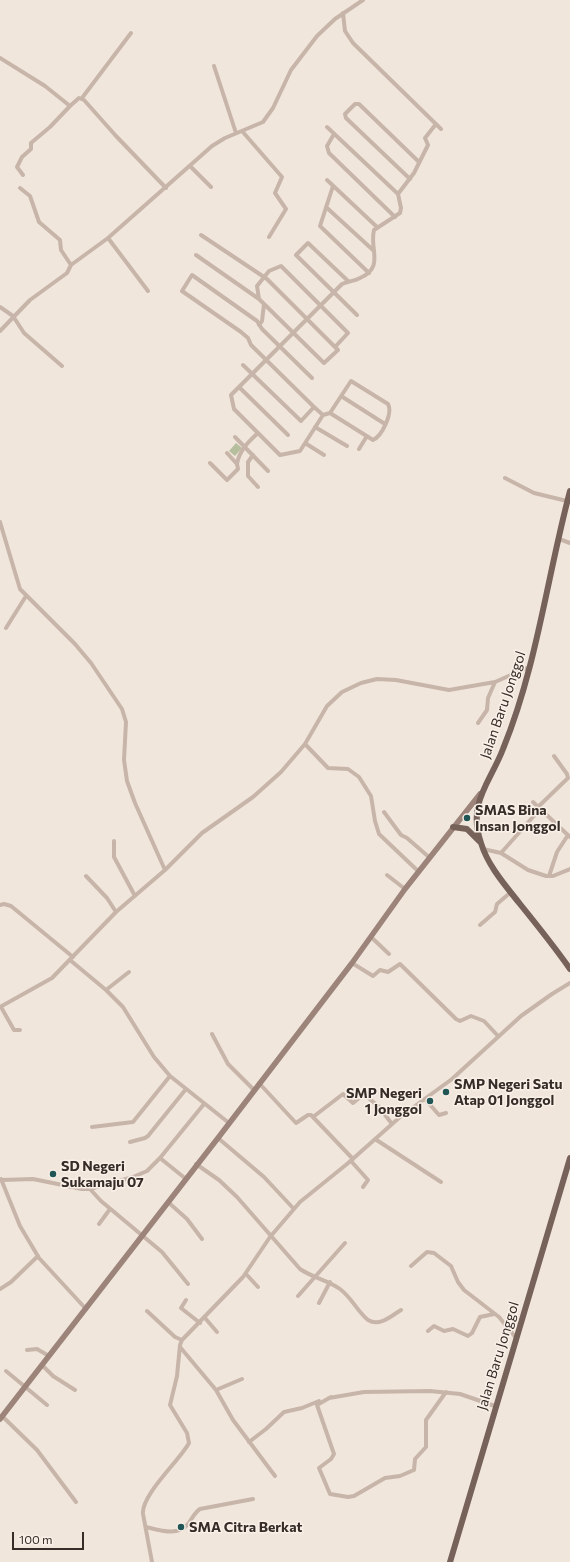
<!DOCTYPE html>
<html>
<head>
<meta charset="utf-8">
<style>
	body { margin:0 }
	#map { position:relative; width:570px; height:1562px; overflow:hidden; background:#f1e6dc; font-family:Commissioner,sans-serif }
	canvas { display:block }
	.scale { position:absolute; left:12px; top:1532px; width:72px; height:18px; box-sizing:border-box; border:2px solid #362c28; border-top:0; padding-left:5px; font-size:12px; line-height:14px; white-space:nowrap; color:#362c28; -webkit-text-stroke:3px #f9f0e8; paint-order:stroke }
</style>
</head>
<body>
<div id="map">
<canvas width="570" height="1562"></canvas>
<div class="scale">100 m</div>
</div>
<script>
const c = document.querySelector('canvas').getContext('2d');
c.lineJoin = 'round';
function paint(path, color) { c.fillStyle = color; c.fill(path, 'evenodd'); }
function stroke(path, color, width, dash) { c.strokeStyle = color; c.lineWidth = width; c.lineCap = dash ? 'butt' : 'round'; c.setLineDash(dash || []); c.stroke(path); }
function drawText(font, color, halo, rows, align = 'center') {
  c.font = font + ' Commissioner,sans-serif'; c.lineWidth = 3; c.setLineDash([]); c.textBaseline = 'middle'; c.strokeStyle = halo; c.fillStyle = color; for (const [text, x, y, turn = 0] of rows) {
    c.save(); c.translate(x, y); c.rotate((+turn || 0) * Math.PI / 180); c.textAlign = isNaN(turn) ? turn : align; if (halo) c.strokeText(text, 0, 0); c.fillText(text, 0, 0); c.restore();
  }
}
paint(new Path2D(`
	M 236,443 L 242,448 L 235,456 L 229,451 Z`), '#b6bf9d');
stroke(new Path2D(`
	M 343,13 L 345,31 L 353,43 L 441,129
	M 0,58 L 45,86 L 70,106 L 79,98 L 84,100 L 116,136 L 166,188
	M 214,66 L 236,133
	M 82,98 L 131,33
	M 327,127 L 398,194
	M 242,131 L 282,177 L 275,193 L 286,209 L 269,237
	M 334,134 L 327,146 L 329,153 L 395,217
	M 190,166 L 211,187
	M 23,175 L 17,167 L 22,157 L 31,149 L 31,143 L 50,127 L 71,105
	M 410,179 L 346,118 L 345,114 L 355,104 L 359,104 L 419,162
	M 327,180 L 377,227
	M 333,186 L 320,226 L 369,273
	M 20,188 L 30,196 L 39,222 L 60,240 L 61,250 L 71,265
	M 326,207 L 374,251
	M 108,238 L 148,291
	M 196,255 L 259,299 L 324,363 L 338,350 L 267,279 L 201,235
	M 348,281 L 308,243 L 296,255 L 357,315
	M 259,299 L 257,286 L 269,271 L 281,266 L 348,333 L 335,347
	M 0,307 L 13,316 L 24,333 L 62,366
	M 259,325 L 262,321 L 264,304
	M 0,331 L 30,300 L 67,273 L 71,265 L 108,238 L 212,146 L 225,138 L 263,122 L 273,108 L 291,70 L 317,36 L 335,19 L 363,0
	M 243,365 L 301,421 L 314,407 L 251,345 L 248,338 L 241,332 L 182,291 L 192,275 L 257,321 L 262,329 L 312,378
	M 239,387 L 288,435
	M 341,396 L 385,424
	M 314,407 L 323,415 L 300,451 L 280,455 L 234,409 L 231,395 L 342,284 C 348,281 355,281 360,278 C 385,267 369,249 374,230 L 400,213 L 401,208 L 398,194 L 414,173 L 428,145 L 425,138 L 436,124
	M 323,415 L 330,413 L 351,381 L 388,404 C 393,413 382,436 373,440 L 330,413
	M 315,427 L 347,446
	M 235,437 L 268,471
	M 305,443 L 324,455
	M 359,449 L 367,436
	M 253,455 L 248,462 L 248,476 L 258,487
	M 210,463 L 227,480 L 238,469 L 237,464 L 227,453
	M 237,464 C 239,451 248,442 258,433
	M 505,478 L 534,493 L 567,501
	M 0,522 L 20,589 L 75,644 L 91,663 L 122,709 L 126,722 L 124,760 L 127,781 L 135,803 L 165,870
	M 559,539 L 570,543
	M 6,628 L 26,596
	M 478,723 L 487,710 L 488,698 L 495,682
	M 305,744 L 328,768 L 348,769 L 359,777 L 371,796 L 375,821 L 379,834 L 419,872
	M 533,802 L 570,837
	M 538,807 L 568,778 L 567,774 L 554,756
	M 384,812 L 401,835 L 407,838 L 430,858
	M 114,841 L 114,857 L 135,896
	M 483,849 L 501,853 L 528,870 L 546,876 L 553,876 L 570,869
	M 501,853 L 540,809
	M 387,875 L 405,889
	M 86,876 L 107,898 L 116,912
	M 549,876 L 557,852 L 568,835
	M 0,905 L 4,904 L 11,906 L 73,957
	M 480,925 L 495,912 L 497,904 L 511,892
	M 371,937 L 389,954
	M 70,960 L 106,990 L 123,1007 L 154,1057 L 170,1076 L 229,1123
	M 352,963 L 373,976 L 380,970 L 388,972 L 400,964 L 456,1019 L 460,1021 L 471,1016 L 484,1021 L 498,1036
	M 106,990 L 129,972
	M 0,1007 L 52,978 L 116,912 L 165,870 L 202,833 L 253,797 L 281,772 L 305,744 L 327,706 L 342,692 L 361,683 L 377,679 L 396,680 L 449,690 L 495,682 L 529,667
	M 1,1007 L 14,1030 L 20,1030
	M 212,1034 L 228,1064 L 254,1090
	M 259,1083 L 296,1123 L 308,1115 L 311,1115 L 353,1159
	M 425,1099 L 439,1115 L 446,1113
	M 313,1117 L 343,1094 L 353,1103 L 364,1094 L 379,1107 L 392,1124
	M 92,1127 L 133,1122 L 170,1076
	M 218,1138 L 264,1177 L 293,1208
	M 375,1139 L 441,1182
	M 130,1142 L 145,1138 L 148,1136 L 186,1089
	M 160,1158 L 186,1179
	M 351,1161 L 368,1180 L 363,1187
	M 196,1164 L 219,1180 L 237,1197 L 300,1269 C 313,1278 328,1280 340,1289 C 352,1298 357,1311 368,1320 C 380,1327 391,1316 401,1310
	M 1,1179 L 20,1226 L 39,1258 L 86,1309
	M 2,1180 L 33,1179 L 82,1189 L 90,1189 L 133,1177 L 147,1171 L 160,1158 L 204,1104
	M 90,1189 L 101,1201 L 162,1252 L 188,1284
	M 168,1202 L 187,1219 L 202,1239
	M 99,1224 L 110,1209
	M 411,1266 L 427,1252 L 434,1253 L 451,1266 L 458,1282 L 464,1290 L 499,1317 L 516,1338
	M 246,1274 L 258,1287
	M 0,1289 L 11,1282 L 38,1256
	M 298,1296 L 345,1243
	M 186,1300 L 181,1308 L 200,1323
	M 319,1303 L 330,1282
	M 147,1311 L 175,1337 L 182,1340
	M 205,1318 L 217,1332
	M 428,1331 L 434,1326 L 444,1331 L 453,1329 L 468,1336 L 472,1333 L 480,1317 L 494,1314
	M 180,1347 L 216,1390 L 233,1420 L 275,1476
	M 27,1350 L 37,1349 L 49,1356
	M 42,1365 L 53,1376 L 75,1390
	M 6,1371 L 47,1405
	M 216,1390 L 242,1379
	M 331,1397 L 317,1405 L 334,1454 L 331,1459 L 319,1468 L 330,1494 L 348,1497 L 354,1496 L 385,1478 L 400,1476 L 414,1470 L 415,1459 L 426,1447 L 426,1420 L 446,1392
	M 329,1398 L 364,1392 L 430,1391 L 460,1394 L 495,1406
	M 2,1416 L 37,1450 L 76,1502
	M 249,1442 L 266,1429 L 284,1412 L 302,1408 L 319,1401
	M 146,1527 C 159,1530 178,1537 188,1524 C 192,1519 194,1513 200,1509 L 253,1499
	M 152,1562 L 143,1514 C 141,1495 180,1460 189,1443 L 187,1433 L 170,1405 L 177,1376 L 180,1345 L 182,1340 L 243,1277 L 270,1237 L 300,1202 L 347,1164 L 400,1117 L 452,1079 L 521,1016 L 552,994 L 570,983`), '#c8b5a9', 4);
stroke(new Path2D(`
	M 0,1419 L 218,1138 L 352,963 L 405,889 L 480,794`), '#9c847a', 5.5);
stroke(new Path2D(`
	M 570,491 C 547,577 537,666 503,749 C 490,783 467,803 481,843 C 488,866 505,885 520,904 C 537,925 554,946 570,969
	M 453,827 L 467,829 L 480,842
	M 450,1562 L 570,1158`), '#77625a', 6);
for (const [x, y, r, color] of [
	[467,818,4,"#205555"],
	[446,1092,4,"#205555"],
	[430,1101,4,"#205555"],
	[53,1174,4,"#205555"],
	[181,1527,4,"#205555"]
]) { const dot = new Path2D(); dot.arc(x, y, r, 0, 2 * Math.PI); c.fillStyle = color; c.fill(dot); stroke(dot, '#f9f0e8', 1.5); }
drawText('14px', '#362c28', '#f9f0e8', [
	["Jalan Baru Jonggol",503,705,-71],
	["Jalan Baru Jonggol",498,1356,-73]
]);
drawText('bold 14px', '#362c28', '#f9f0e8', [
	["SMAS Bina",475,810],
	["Insan Jonggol",475,826],
	["SMP Negeri Satu",454,1084],
	["Atap 01 Jonggol",454,1100],
	["SMP Negeri",422,1093,"right"],
	["1 Jonggol",422,1109,"right"],
	["SD Negeri",61,1166],
	["Sukamaju 07",61,1182],
	["SMA Citra Berkat",189,1527]
], 'left');
</script>
</body>
</html>
